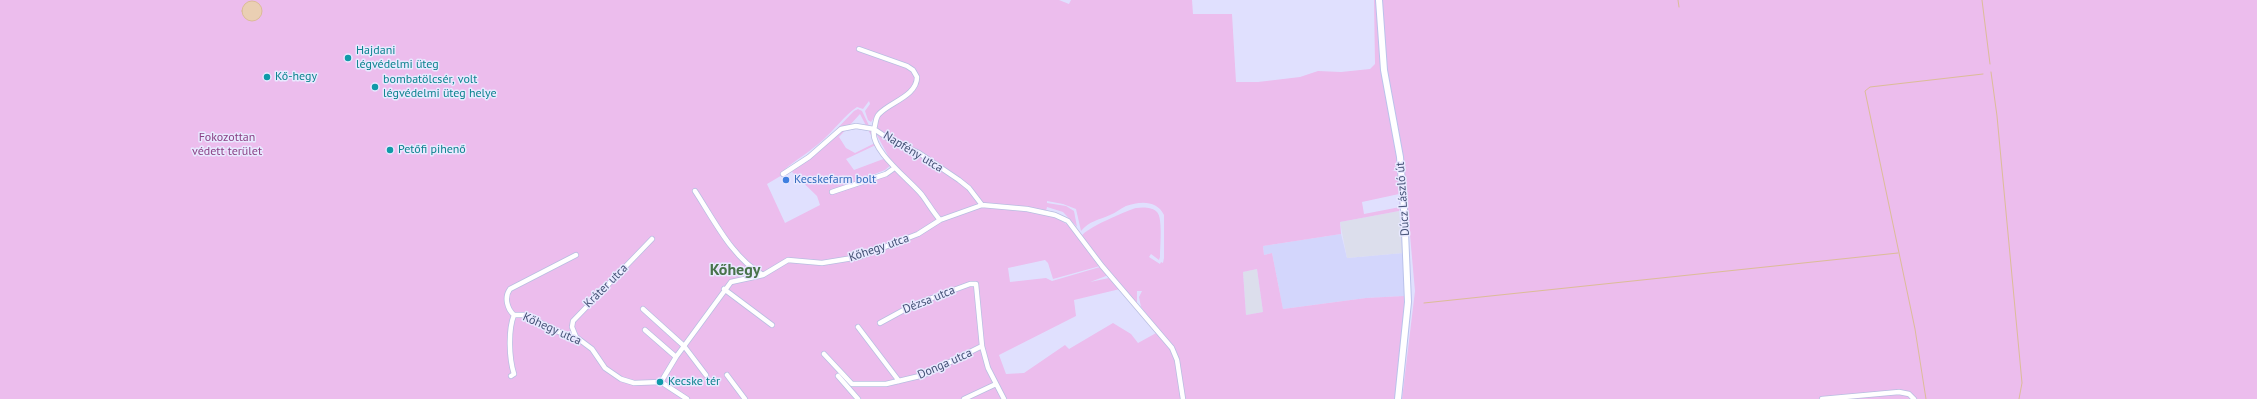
<!DOCTYPE html>
<html>
<head>
<meta charset="utf-8">
<style>
	body { margin:0 }
	canvas { display:block; background:#e0e0fe }
</style>
</head>
<body>
<canvas width="2257" height="399"></canvas>
<script>
const c = document.querySelector('canvas').getContext('2d');
c.lineJoin = 'round';
function paint(path, color) { c.fillStyle = color; c.fill(path, 'evenodd'); }
function stroke(path, color, width, dash) { c.strokeStyle = color; c.lineWidth = width; c.lineCap = dash ? 'butt' : 'round'; c.setLineDash(dash || []); c.stroke(path); }
function drawText(font, color, halo, rows, align = 'center') {
  c.font = font + ' "PT Sans",sans-serif'; c.lineWidth = 3; c.setLineDash([]); c.textBaseline = 'middle'; c.strokeStyle = halo; c.fillStyle = color; for (const [text, x, y, turn = 0] of rows) {
    c.save(); c.translate(x, y); c.rotate((+turn || 0) * Math.PI / 180); c.textAlign = isNaN(turn) ? turn : align; if (halo) c.strokeText(text, 0, 0); c.fillText(text, 0, 0); c.restore();
  }
}
paint(new Path2D(`
	M 1341,234 L 1347,258 L 1403,253 L 1404,296 L 1366,298 L 1283,309 L 1272,253 L 1264,255 L 1263,246 Z`), '#d3d6fc');
paint(new Path2D(`
	M 1399,211 L 1403,253 L 1347,258 L 1340,222 Z
	M 1257,269 L 1263,312 L 1246,315 L 1243,272 Z`), '#dcdeec');
paint(new Path2D(`
	M 0,0 L 1059,0 L 1069,4 L 1071,0 L 1192,0 L 1193,14 L 1232,14 L 1236,82 L 1258,82 L 1300,77 L 1318,71 L 1341,72 L 1370,69 L 1375,64 L 1374,0 L 2257,0 L 2257,399 L 1402,399 L 1415,291 L 1403,157 L 1399,169 L 1392,171 L 1398,171 L 1401,206 L 1399,211 L 1340,222 L 1341,234 L 1263,246 L 1264,255 L 1272,253 L 1283,309 L 1366,298 L 1404,296 L 1406,302 L 1396,399 L 0,399 ZM 869,101 L 870,104 L 865,111 L 868,120 L 871,122 L 877,113 L 872,126 L 892,163 L 897,168 L 829,192 L 885,170 L 891,165 L 886,158 L 854,170 L 846,159 L 878,144 L 862,111 L 858,109 L 854,111 L 826,140 L 790,170 L 817,196 L 820,205 L 785,223 L 767,184 L 784,174 L 783,171 C 795,160 810,152 823,140 C 834,130 844,116 857,107 L 863,109 ZM 860,114 L 875,143 L 855,153 L 846,148 L 839,137 ZM 1399,194 L 1400,207 L 1364,214 L 1362,202 ZM 1047,201 L 1063,204 L 1076,209 L 1081,231 C 1089,221 1099,220 1110,215 C 1116,213 1121,208 1126,206 C 1140,201 1157,200 1164,215 L 1164,258 L 1163,263 L 1161,262 L 1160,264 L 1149,257 L 1151,254 L 1159,260 L 1160,257 C 1160,248 1163,218 1157,212 C 1152,207 1143,207 1136,208 C 1128,210 1084,229 1082,236 L 1106,268 L 1137,304 L 1137,291 L 1142,291 L 1139,297 L 1141,307 L 1177,352 L 1176,361 L 1171,348 L 1158,332 L 1138,343 L 1131,334 L 1113,323 L 1069,349 L 1065,345 L 1024,373 L 1006,374 L 999,355 L 1076,316 L 1074,300 L 1120,289 L 1109,278 L 1090,282 L 1106,276 L 1107,274 L 1100,267 L 1052,281 L 1046,278 L 1010,282 L 1008,268 L 1045,260 L 1048,263 L 1053,279 L 1100,266 L 1071,227 L 1046,211 L 1047,207 L 1063,212 L 1077,227 L 1074,211 L 1066,206 L 1047,203 ZM 1257,269 L 1263,312 L 1246,315 L 1243,272 Z`), '#ecbded');
const water = new Path2D(`
	M242 11a10 10 0 1 1 20 0a10 10 0 1 1-20 0Z`);
paint(water, '#eacfb3');
stroke(water, '#dcbc98', 1);
stroke(new Path2D(`
	M 1678,0 L 1679,7
	M 1982,0 L 1990,64
	M 1991,72 L 1997,116 L 2022,383 L 2019,399
	M 1424,303 L 1898,253
	M 1926,399 L 1915,329 L 1865,91 L 1870,87 L 1983,74`), '#dcbc98', 1);
const street = new Path2D(`
	M 859,49 L 907,66 L 913,70 L 917,77 C 917,96 890,102 879,114 C 875,118 876,124 874,129 L 892,141 L 919,153 L 959,180 L 969,188 L 982,205
	M 783,174 L 809,157 L 841,129 L 856,126 L 874,129 C 869,150 910,180 922,195 C 928,203 933,212 940,220
	M 695,191 C 714,220 733,259 763,275
	M 832,192 L 886,174 L 893,169
	M 724,289 L 772,325
	M 643,309 L 684,346 L 706,375
	M 514,315 C 507,309 504,297 510,289 L 576,255
	M 880,323 L 913,305 L 970,284 L 976,284 L 982,346 L 988,368 L 1004,399
	M 858,327 L 899,381
	M 645,330 L 676,357
	M 576,337 L 572,327 L 573,321 L 652,239
	M 824,354 L 852,384 L 886,384 L 924,375 L 982,346
	M 727,375 L 745,399
	M 511,376 L 514,374 C 509,358 508,330 514,315 L 525,315 L 563,334 L 576,337 L 592,349 L 605,368 L 621,379 L 634,383 L 661,382
	M 838,376 L 858,399
	M 661,382 L 676,357 L 731,282 L 763,275 L 788,260 L 822,263 L 859,257 L 918,234 L 940,220 L 982,205 L 1027,209 L 1055,215 L 1068,221 L 1102,266 L 1172,348 L 1177,360 L 1183,399
	M 661,382 L 687,399
	M 964,399 L 996,384
	M 1822,399 L 1899,392 L 1909,394 L 1914,399`);
const secondary = new Path2D(`
	M 1379,0 L 1384,70 L 1400,157 L 1404,209 L 1408,302 L 1398,399`);
stroke(street, '#b8bee1', 6);
stroke(secondary, '#bac2eb', 8);
stroke(street, '#fff', 4.5);
stroke(secondary, '#fff', 6);
for (const [x, y, r, color] of [
	[348,58,4,"#0f9aa8"],
	[267,77,4,"#0f9aa8"],
	[375,87,4,"#0f9aa8"],
	[390,150,4,"#0f9aa8"],
	[786,180,4,"#3f7fe0"],
	[660,382,4,"#0f9aa8"]
]) { const dot = new Path2D(); dot.arc(x, y, r, 0, 2 * Math.PI); c.fillStyle = color; c.fill(dot); stroke(dot, '#e8e9ff', 1.5); }
drawText('12px', '#0d838f', '#e8e9ff', [
	["Hajdani",356,51],
	["légvédelmi üteg",356,65],
	["Kő-hegy",275,77],
	["bombatölcsér, volt",383,80],
	["légvédelmi üteg helye",383,94],
	["Petőfi pihenő",398,150],
	["Kecske tér",668,382]
], 'left');
drawText('12px', '#8b4085', '#e8e9ff', [
	["Fokozottan",227,138],
	["védett terület",227,152]
]);
drawText('12px', '#455277', '#e8e9ff', [
	["Napfény utca",913,152,31],
	["Dúcz László út",1403,199,-94],
	["Kőhegy utca",879,248,-19],
	["Kráter utca",606,286,-45],
	["Dézsa utca",929,300,-22],
	["Kőhegy utca",552,329,24],
	["Donga utca",945,364,-24]
]);
drawText('12px', '#366cbe', '#e8e9ff', [
	["Kecskefarm bolt",794,180]
], 'left');
drawText('bold 16px', '#48724a', '#e8e9ff', [
	["Kőhegy",735,270]
]);
</script>
</body>
</html>
